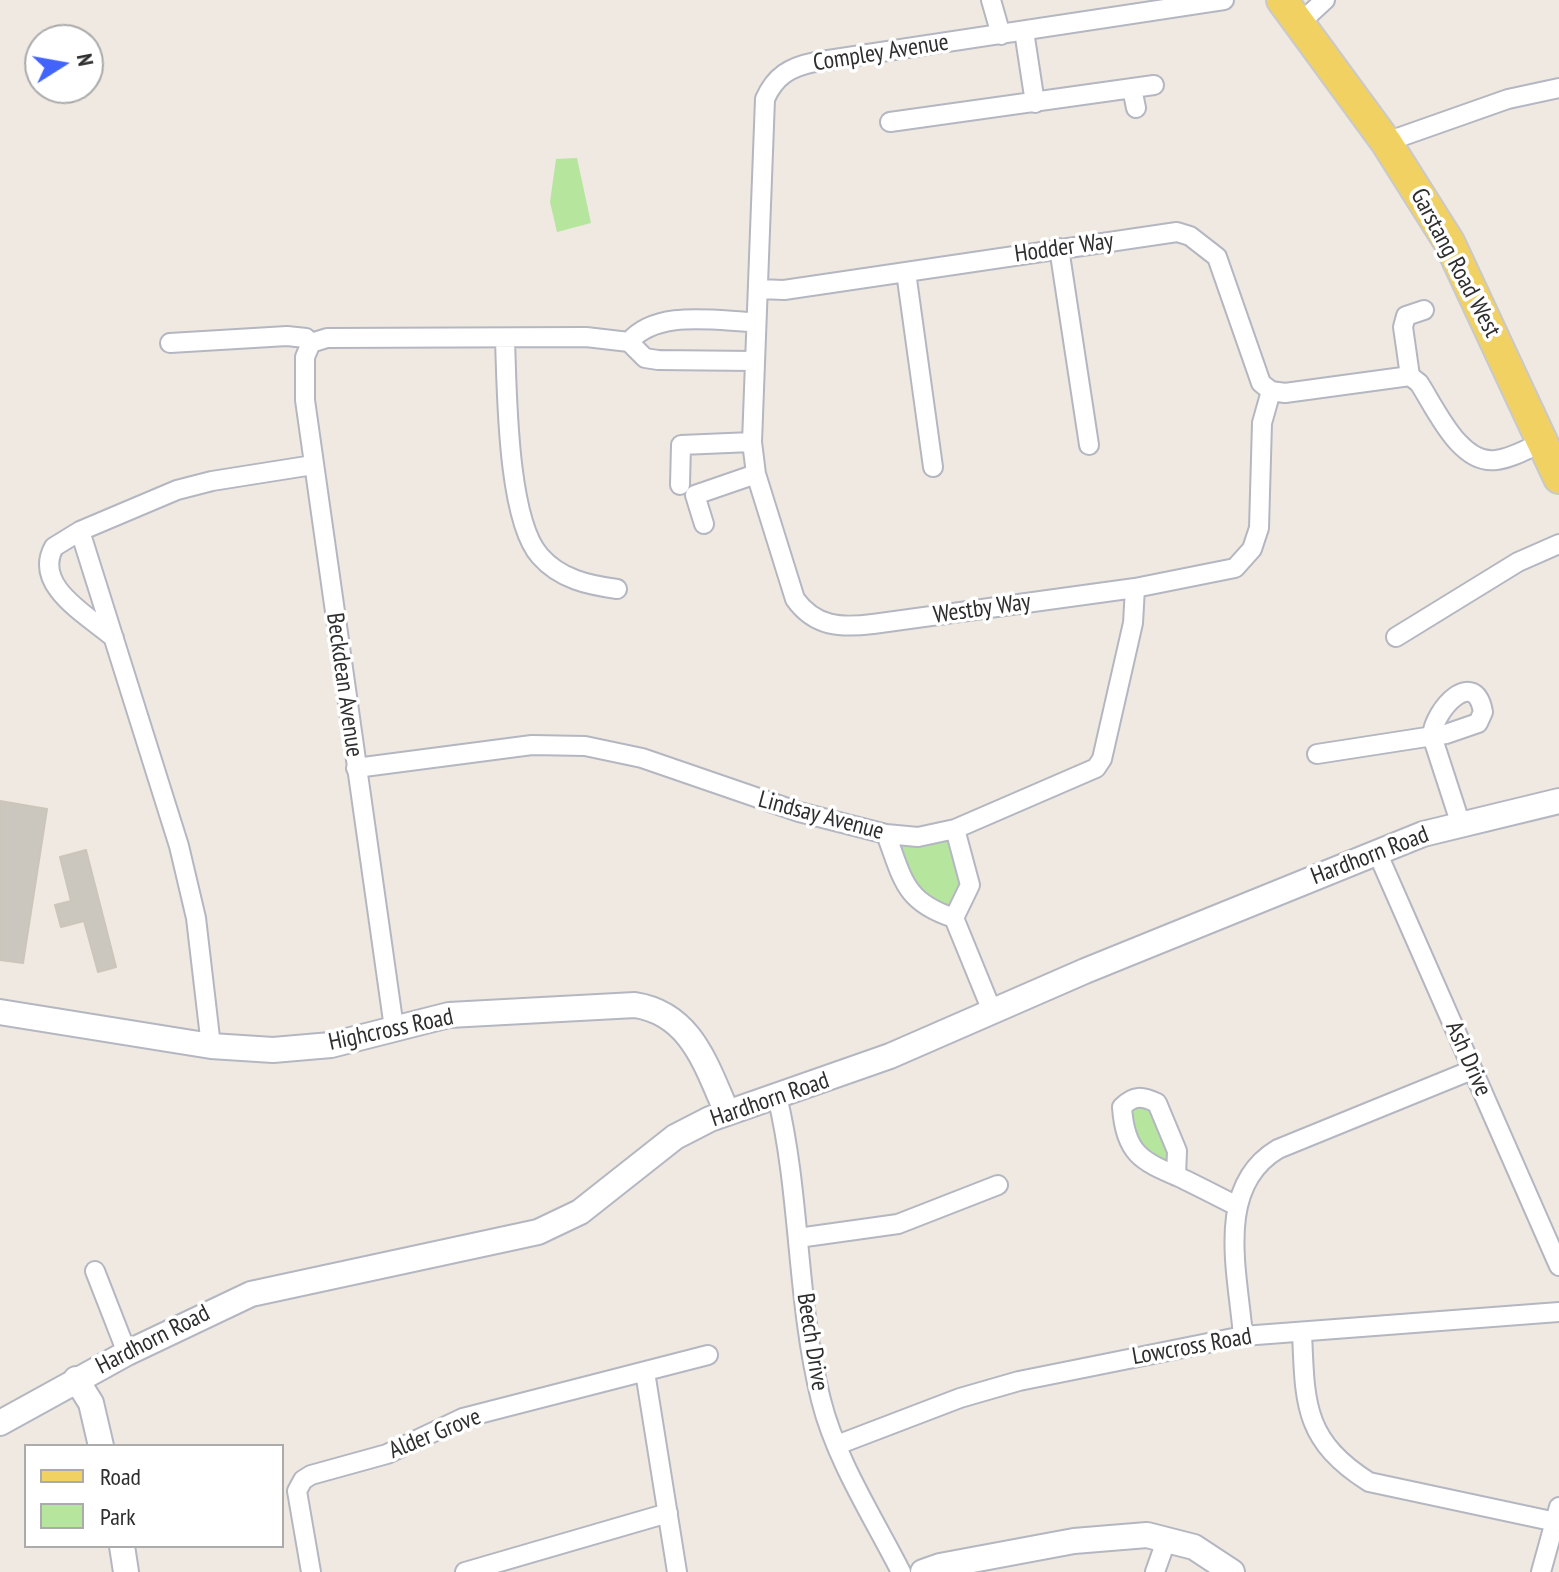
<!DOCTYPE html>
<html>
<head>
<meta charset="utf-8">
<style>
	body { margin:0 }
	#map { position:relative; width:1559px; height:1572px; overflow:hidden; background:#efe9e1; font-family:"PT Sans Narrow",sans-serif }
	canvas { display:block }
	.legend { position:absolute; left:24px; top:1444px; width:260px; height:104px; box-sizing:border-box; background:#fff; border:2px solid #ababab; margin:0; padding:10px 14px; list-style:none; font-size:24px; color:#2e2e2e }
	.legend li { display:flex; align-items:center; gap:16px; height:40px }
	.legend b { width:40px; border:2px solid #ababab }
	.north { position:absolute; left:24px; top:24px; width:80px; height:80px; box-sizing:border-box; background:#fff; border:2px solid #ababab; border-radius:50%; rotate:79deg; font-size:22px; font-weight:700; line-height:32px; text-align:center; color:#2e2e2e }
	.north::after { content:''; display:block; margin:auto; width:28px; height:36px; background:#4264fb; clip-path:polygon(50% 0,100% 100%,50% 72%,0 100%) }
</style>
</head>
<body>
<div id="map">
<canvas width="1559" height="1572"></canvas>
<ul class="legend">
<li><b style="height:10px;background:#f2d163"></b>Road</li>
<li><b style="height:22px;background:#b6e59e"></b>Park</li>
</ul>
<div class="north">N</div>
</div>
<script>
const c = document.querySelector('canvas').getContext('2d');
c.lineJoin = 'round';
function paint(path, color) { c.fillStyle = color; c.fill(path, 'evenodd'); }
function stroke(path, color, width, dash) { c.strokeStyle = color; c.lineWidth = width; c.lineCap = dash ? 'butt' : 'round'; c.setLineDash(dash || []); c.stroke(path); }
function drawText(font, color, halo, rows, align = 'center') {
  c.font = font + ' "PT Sans Narrow",sans-serif'; c.lineWidth = 7; c.setLineDash([]); c.textBaseline = 'middle'; c.strokeStyle = halo; c.fillStyle = color; for (const [text, x, y, turn = 0] of rows) {
    c.save(); c.translate(x, y); c.rotate((+turn || 0) * Math.PI / 180); c.textAlign = isNaN(turn) ? turn : align; if (halo) c.strokeText(text, 0, 0); c.fillText(text, 0, 0); c.restore();
  }
}
paint(new Path2D(`
	M 577,158 L 591,223 L 557,232 L 550,202 L 556,159 Z
	M 955,829 L 969,875 L 962,905 L 930,910 L 886,834 Z
	M 1131,1098 L 1157,1103 L 1176,1176 L 1126,1135 Z`), '#b6e59e');
const building = new Path2D(`
	M 0,801 L 47,809 L 23,963 L 0,960 Z
	M 86,850 L 116,967 L 98,972 L 84,921 L 61,927 L 55,905 L 71,901 L 60,857 Z`);
paint(building, '#cbc7bf');
stroke(building, '#cbc5ba', 2);
const minor = new Path2D(`
	M 991,0 L 1001,35
	M 1224,0 L 815,62 C 790,67 775,76 765,99 L 752,442 L 756,474 L 795,599 C 815,627 841,628 873,624 L 1135,588 L 1235,568 L 1252,549 L 1259,528 L 1262,423 L 1271,391
	M 1300,23 L 1325,0
	M 1024,31 L 1035,103
	M 1132,88 L 1136,108
	M 890,122 L 1154,85
	M 1386,142 L 1508,99 L 1559,88
	M 1059,248 L 1089,445
	M 906,272 L 933,467
	M 759,289 L 784,290 L 1177,232 L 1190,236 L 1217,257 L 1261,383 L 1271,391 L 1285,393 L 1410,376 L 1419,383 C 1436,409 1460,465 1496,460 C 1513,458 1529,448 1544,441
	M 505,340 C 507,391 507,519 540,556 C 560,579 588,585 617,589
	M 629,342 C 657,309 715,321 755,322
	M 170,343 L 287,336 L 306,338 L 311,343
	M 311,343 L 305,357 L 305,400 L 394,1028
	M 311,343 L 327,338 L 586,337 L 629,342 L 645,358 L 658,360 L 754,361
	M 1410,376 L 1403,327 L 1406,316 L 1424,310
	M 680,485 L 681,445 L 752,442
	M 704,524 L 695,495 L 756,474
	M 80,531 L 54,547 C 32,586 89,616 114,638
	M 1396,637 L 1518,562 L 1559,544
	M 1317,754 L 1446,734 L 1478,723 L 1483,712 C 1475,666 1434,709 1432,736 L 1460,822
	M 356,768 L 532,745 L 585,746 L 642,758 L 799,812 L 886,834 L 918,837 L 955,829 L 1096,768 L 1102,759 L 1133,623 L 1135,588
	M 886,834 C 903,879 904,902 954,918 L 992,1011
	M 1377,852 L 1559,1266
	M 954,918 L 970,885 L 955,829
	M 211,1046 L 196,918 L 179,846 L 80,531 L 177,490 L 212,481 L 313,465
	M 777,1096 C 801,1195 796,1300 821,1400 C 836,1460 873,1517 901,1572
	M 1176,1176 L 1177,1151 L 1157,1103 C 1142,1096 1134,1095 1122,1107 C 1125,1153 1141,1161 1179,1177 C 1198,1186 1217,1196 1235,1205
	M 798,1238 L 898,1224 L 998,1185
	M 95,1271 L 127,1353
	M 1302,1332 C 1305,1403 1303,1440 1369,1482 L 1556,1522
	M 1243,1336 C 1238,1273 1214,1187 1278,1149 L 1472,1070
	M 645,1372 L 677,1572
	M 837,1445 L 960,1398 L 1019,1381 L 1243,1336 L 1559,1312
	M 311,1572 L 297,1491 L 303,1480 L 311,1475 L 387,1454 L 463,1418 L 708,1355
	M 465,1572 L 668,1513
	M 1155,1572 L 1167,1538
	M 1541,1572 L 1559,1507`);
const tertiary = new Path2D(`
	M 0,1012 L 211,1046 L 273,1050 L 331,1045 L 449,1015 L 635,1005 C 692,1014 706,1066 727,1112
	M 76,1379 L 91,1403 L 101,1446
	M 0,1423 L 127,1353 L 251,1294 L 538,1232 L 580,1212 L 675,1137 L 710,1119 L 890,1056 L 1085,971 L 1423,834 L 1559,801
	M 122,1546 L 126,1572
	M 923,1572 L 940,1566 L 1074,1541 L 1147,1535 L 1194,1547 L 1232,1572`);
const primary = new Path2D(`
	M 1282,0 L 1386,142 L 1449,242 L 1559,478`);
stroke(minor, '#b4b7c1', 22);
stroke(tertiary, '#b4b7c1', 28);
stroke(primary, '#c9c9c9', 34);
stroke(minor, '#fff', 18);
stroke(tertiary, '#fff', 24);
stroke(primary, '#f2d163', 30);
drawText('24px', '#2e2e2e', '#fff', [
	["Compley Avenue",881,53,-9],
	["Hodder Way",1064,248,-8],
	["Garstang Road West",1455,263,62],
	["Westby Way",982,609,-8],
	["Beckdean Avenue",344,685,82],
	["Lindsay Avenue",821,816,15],
	["Hardhorn Road",1370,856,-21],
	["Highcross Road",391,1030,-12],
	["Ash Drive",1468,1059,66],
	["Hardhorn Road",770,1100,-19],
	["Hardhorn Road",153,1340,-27],
	["Beech Drive",812,1342,81],
	["Lowcross Road",1192,1347,-10],
	["Alder Grove",435,1434,-22]
]);
</script>
</body>
</html>
